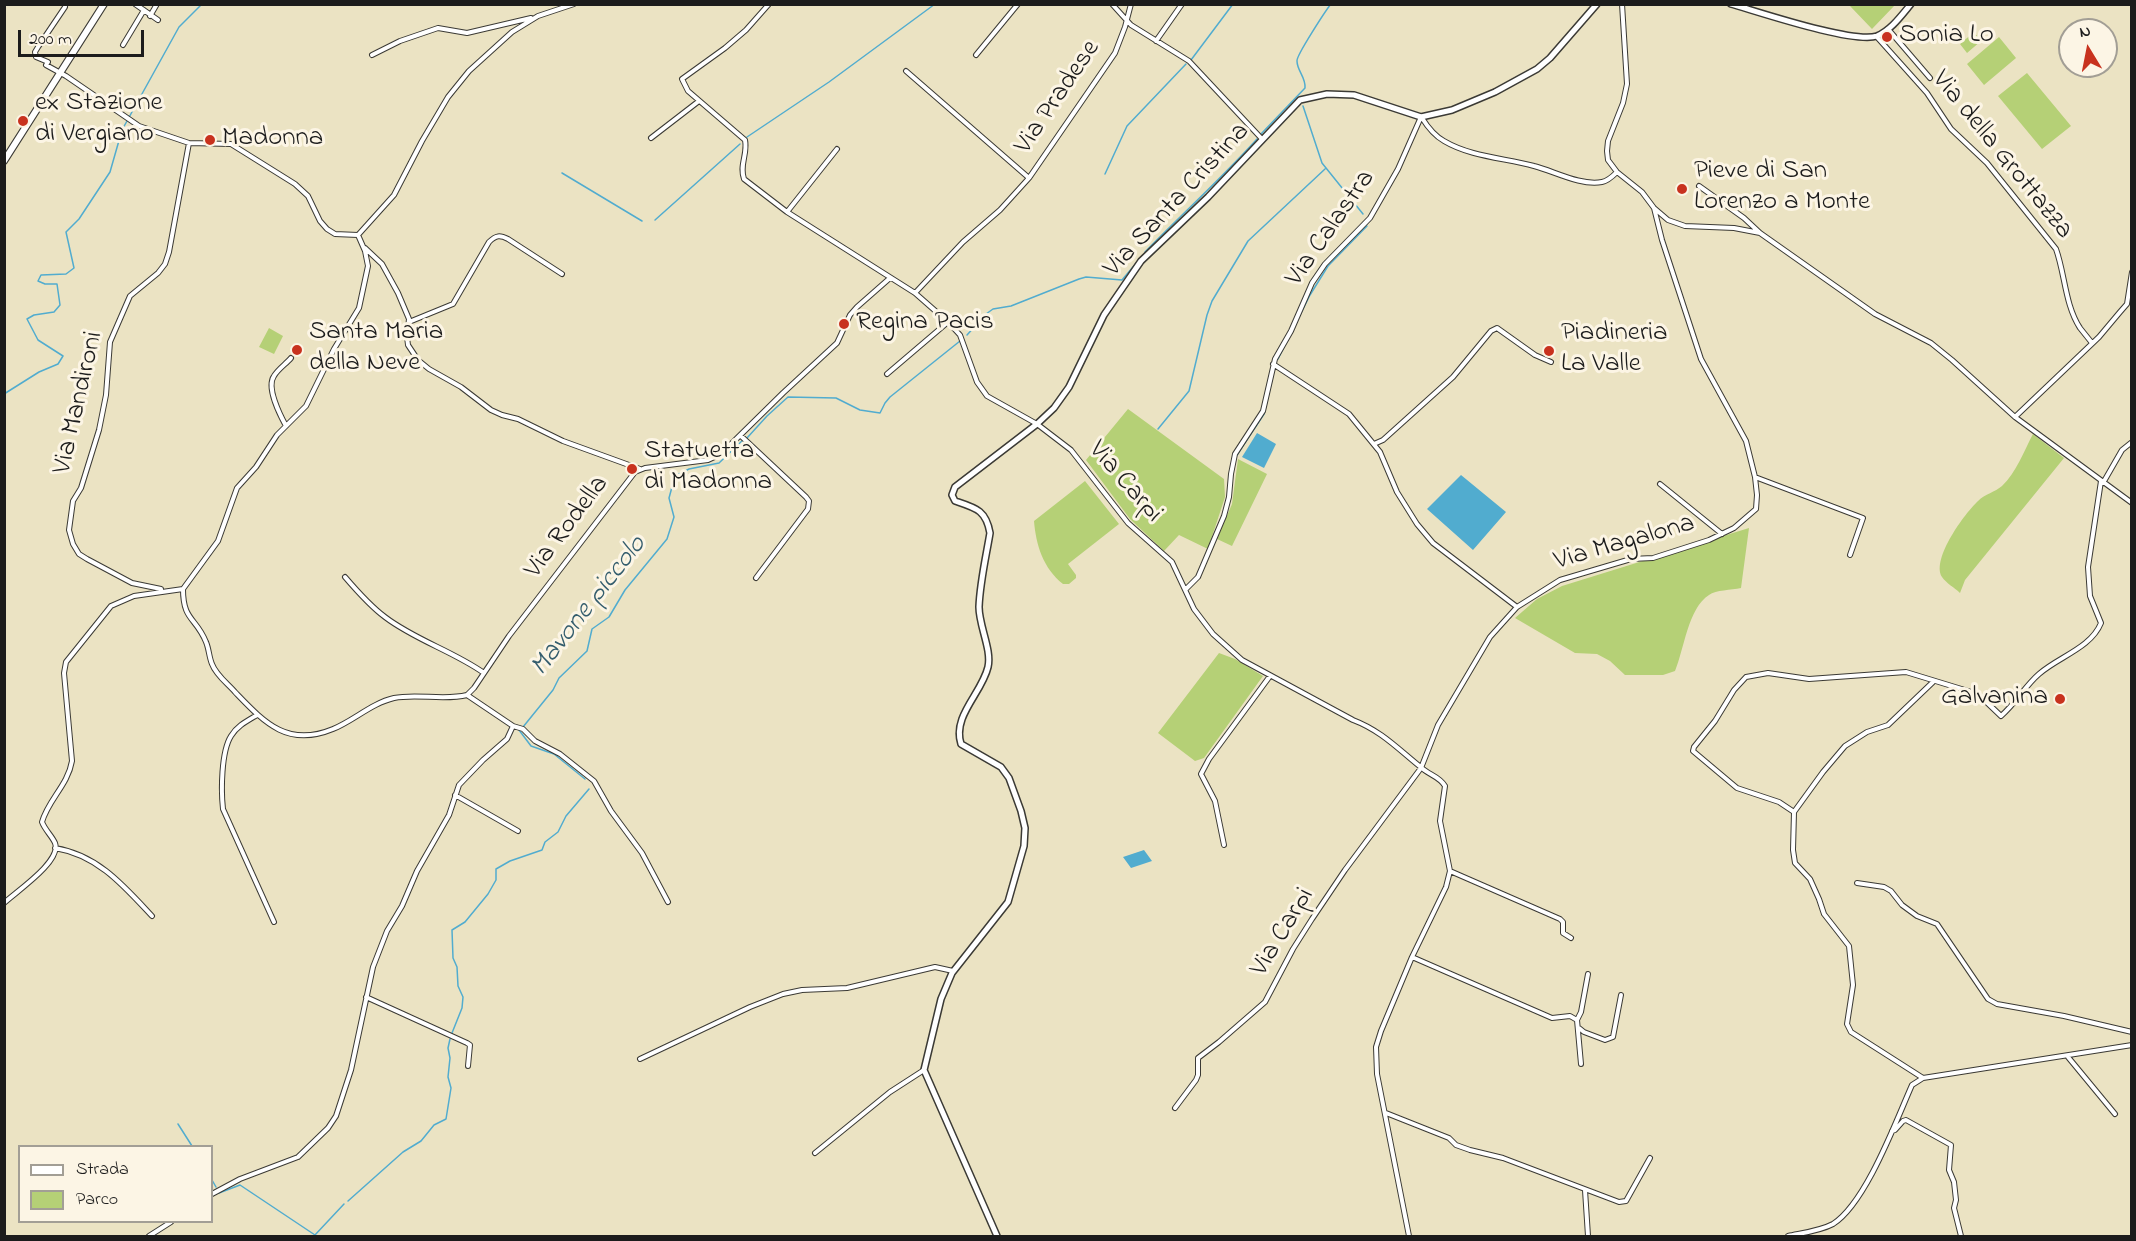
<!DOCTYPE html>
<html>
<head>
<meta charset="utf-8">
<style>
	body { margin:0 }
	#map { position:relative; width:2136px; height:1241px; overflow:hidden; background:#ebe3c3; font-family:"Indie Flower",sans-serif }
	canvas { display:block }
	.frame { position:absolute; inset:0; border:6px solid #1c1c1c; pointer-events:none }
	.legend { position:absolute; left:18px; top:1145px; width:195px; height:78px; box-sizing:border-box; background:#fcf5e5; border:2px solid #a29e95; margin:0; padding:8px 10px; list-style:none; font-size:18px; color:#1c1c1c }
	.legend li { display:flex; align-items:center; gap:12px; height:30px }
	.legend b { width:30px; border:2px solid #a29e95 }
	.north { position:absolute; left:2058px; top:18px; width:60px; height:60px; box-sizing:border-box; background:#fcf5e5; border:2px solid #a29e95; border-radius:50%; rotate:350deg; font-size:16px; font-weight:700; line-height:24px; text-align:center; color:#1c1c1c }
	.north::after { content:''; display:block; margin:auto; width:21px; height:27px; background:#c8321e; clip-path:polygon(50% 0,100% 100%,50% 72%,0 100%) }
	.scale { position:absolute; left:18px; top:30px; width:126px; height:27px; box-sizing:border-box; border:3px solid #1c1c1c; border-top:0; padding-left:8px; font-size:18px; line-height:21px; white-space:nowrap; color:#1c1c1c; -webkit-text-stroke:4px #fcf5e5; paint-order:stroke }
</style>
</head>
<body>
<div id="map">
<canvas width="2136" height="1241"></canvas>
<div class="frame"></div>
<ul class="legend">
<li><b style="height:8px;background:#fff"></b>Strada</li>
<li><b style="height:16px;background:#b5d076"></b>Parco</li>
</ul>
<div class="north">N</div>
<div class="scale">200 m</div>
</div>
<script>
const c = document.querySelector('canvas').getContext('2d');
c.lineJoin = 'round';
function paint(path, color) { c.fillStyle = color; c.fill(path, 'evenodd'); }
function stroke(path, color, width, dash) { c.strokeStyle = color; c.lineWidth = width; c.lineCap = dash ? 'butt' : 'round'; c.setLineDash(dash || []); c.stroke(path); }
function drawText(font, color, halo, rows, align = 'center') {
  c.font = font + ' "Indie Flower",sans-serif'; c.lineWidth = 6; c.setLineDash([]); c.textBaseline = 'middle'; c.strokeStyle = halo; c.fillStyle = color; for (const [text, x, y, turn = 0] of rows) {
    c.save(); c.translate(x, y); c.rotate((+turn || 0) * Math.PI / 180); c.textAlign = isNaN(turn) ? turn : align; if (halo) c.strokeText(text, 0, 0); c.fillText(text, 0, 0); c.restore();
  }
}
paint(new Path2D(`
	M 1851,5 L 1851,4 L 1895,5 L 1872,29 L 1850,6 Z
	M 1974,32 L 1981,41 L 1967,53 L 1960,44 Z
	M 1999,37 L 2016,58 L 1984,85 L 1967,64 Z
	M 2027,73 L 2071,126 L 2042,149 L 1998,96 Z
	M 269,328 L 283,336 L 274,354 L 259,347 Z
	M 1128,409 L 1224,479 L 1225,497 L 1208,549 L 1179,535 L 1164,551 L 1130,519 L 1086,460 Z
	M 2033,434 L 2064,458 L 1965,580 L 1960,593 C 1955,588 1946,583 1942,577 C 1931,559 1965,513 1978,501 C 1985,494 1995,492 2002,486 C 2016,473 2024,451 2033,434 Z
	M 1238,459 L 1267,474 L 1232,546 L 1217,539 L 1232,504 Z
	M 1085,481 L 1119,524 L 1068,564 L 1076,575 L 1076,578 L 1069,584 L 1063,584 C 1043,568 1036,545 1034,521 Z
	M 1749,528 L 1741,588 C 1731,590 1716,590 1709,595 C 1688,608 1684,650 1675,671 L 1663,675 L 1625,675 L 1610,661 L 1597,654 L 1575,653 L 1515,618 L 1537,599 L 1562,586 Z
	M 1219,653 L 1235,659 L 1263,676 L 1204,758 L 1195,761 L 1158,733 Z`), '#b5d076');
paint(new Path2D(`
	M 1257,433 L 1276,444 L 1264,468 L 1242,457 Z
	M 1461,475 L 1506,512 L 1473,550 L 1427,509 Z
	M 1144,850 L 1152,861 L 1131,868 L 1123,857 Z`), '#51accf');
stroke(new Path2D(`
	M 1191,60 L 1233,4
	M 1303,106 L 1322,163 L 1363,214
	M 1261,134 L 1305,88 C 1306,77 1297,71 1297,61 C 1296,56 1326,10 1331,4
	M 747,137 L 829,82 L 935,4
	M 562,173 L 642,221
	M 1105,174 L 1127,126 L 1186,64
	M 655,220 L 740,144
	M 1145,252 C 1182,214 1221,179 1257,139
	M 967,335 L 986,314 L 993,309 L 1011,306 L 1079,279 L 1086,277 L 1122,280 L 1138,261
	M 1278,359 L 1310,295 L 1328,266 L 1367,226
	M 4,394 L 39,372 L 58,364 L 63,356 L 38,340 L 27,319 L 34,315 L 54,312 L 60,305 L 57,284 L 45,284 L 38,281 L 41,275 L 66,274 L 74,268 L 66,232 L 79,219 L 110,172 L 122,130 L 179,27 L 202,4
	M 1158,429 L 1189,391 L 1207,315 L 1212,301 L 1248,241 L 1325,169
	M 747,438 L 767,416 L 788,397 L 836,398 L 860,410 L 880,413 L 885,403 L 890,397 L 960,341
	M 1237,455 L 1264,414 L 1273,375
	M 523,727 L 553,690 L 559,678 L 587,651 L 592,629 L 609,617 L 625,590 L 667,539 L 674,517 L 669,498 L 675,476 L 689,469 L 719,463 L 742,441
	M 519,730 L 531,746 L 554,754 L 585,779
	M 452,1033 L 462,1008 L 463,997 L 458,986 L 457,967 L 453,958 L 452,930 L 465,922 L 488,894 L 496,880 L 496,869 L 510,861 L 542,850 L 545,842 L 558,832 L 566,816 L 589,789
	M 178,1124 L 192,1146
	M 212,1180 L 216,1187
	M 219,1193 L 240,1185 L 315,1235
	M 348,1201 L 403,1152 L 421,1141 L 434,1125 L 446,1119 L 451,1088 L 448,1077 L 450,1058 L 448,1048 L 450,1039
	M 314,1236 L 344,1204`), '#51accf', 1.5);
const street = new Path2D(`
	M 135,4 L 158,20
	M 769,4 L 746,30 L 725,48 L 682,79 L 688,91 L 745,140 C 748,154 739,165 744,179 L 787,212 L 915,293 L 948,322 L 960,335 L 977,382 L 987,396 L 1037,424 L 1071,450 L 1128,523 L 1172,562 L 1194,609 L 1213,634 L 1242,660 L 1353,720 C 1382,731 1399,750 1423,769 C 1430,775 1440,777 1445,786 L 1440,821 L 1450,871 L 1446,887 L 1412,957 L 1381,1031 L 1376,1047 L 1377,1074 L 1409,1236
	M 1112,4 L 1131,25 L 1189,61 L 1262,139
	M 1622,4 L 1627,84 L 1623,103 L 1608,141 L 1607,151 L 1608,160 L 1617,172 L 1642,192 L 1654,208 L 1668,220 L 1685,226 L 1734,228 L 1760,233 L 1875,314 L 1931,343 L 1952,360 L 2015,417 L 2132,503
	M 65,7 L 38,47 L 35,52 L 36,57 L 48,62 L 46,65 L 66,76 L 139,126 L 189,143 L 231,144 L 295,184 L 308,196 L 320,221 L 327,229 L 335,234 L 358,235
	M 150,16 L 157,4
	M 1888,29 L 1930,78
	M 1876,36 L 1927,93 L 1951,129 L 1987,163 L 2056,249 C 2065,274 2065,305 2080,328 C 2084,333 2088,338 2092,343
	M 1156,41 L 1182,4
	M 123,45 L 144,10
	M 372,55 L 400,41 L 438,28 L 467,33 L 531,18
	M 976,55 L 1018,4
	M 906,71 L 1029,178
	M 1422,118 C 1427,126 1435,136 1444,141 C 1471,157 1505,158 1534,166 C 1554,171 1580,186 1602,182 C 1608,181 1613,176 1617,172
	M 651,138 L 699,101
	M 1699,186 L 1744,218 L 1760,233
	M 787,212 L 837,149
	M 358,235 L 394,195 L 422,141 L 448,97 L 469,71 L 512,32 L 538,16 L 574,4
	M 365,248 L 382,264 L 398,293 L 409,319 L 407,337 L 408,345 L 418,360 L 429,369 L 461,387 L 491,410 L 502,415 L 518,419 L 563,441 L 640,469
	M 915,293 L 963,242 L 1000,210 L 1029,178 L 1115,53 L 1125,27 L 1131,4
	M 409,322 L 453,304 L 489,242 C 496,235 500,235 508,239 L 562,274
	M 1273,364 L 1349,414 L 1380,452 L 1397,492 L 1417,524 L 1433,543 L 1517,607
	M 887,374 L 948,322
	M 2015,417 L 2099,337 L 2120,312 L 2127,304 L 2132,272
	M 286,426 C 280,415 266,387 274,376 C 278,369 286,364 291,358
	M 741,436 L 806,497 L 809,501 L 808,509 L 756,578
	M 1374,444 L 1383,440 L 1453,377 L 1491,331 L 1497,328 L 1535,355 L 1551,362
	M 1755,477 L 1863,518 L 1850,555
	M 2103,483 L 2122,450 L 2132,442
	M 1660,484 L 1722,534
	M 345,577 C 357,591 370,606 385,617 C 415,640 453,651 484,673
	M 161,589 L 132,583 L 87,559 L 79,554 L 73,544 L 69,530 L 73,501 L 81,488 L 99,430 L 106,395 L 110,342 L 130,296 L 158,273 L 165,264 L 169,252 L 189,143
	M 183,589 C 183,621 196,617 206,642 C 209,649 209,657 212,664 C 216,675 227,683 235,692 C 264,722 287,748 333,729 C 353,721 372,703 394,698 C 417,693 443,701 467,695 L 474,688 L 509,636 L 635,472 L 645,468 L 708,460 L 721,454 L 783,393 L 837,343 L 850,315 L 857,307 L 890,278
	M 1186,589 L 1198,577 L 1224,516 L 1229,497 L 1231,474 L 1235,454 L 1263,411 L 1275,359 L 1291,331 L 1312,283 L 1325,264 L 1370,218 L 1398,169 L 1421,117
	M 467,695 L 513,726 L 523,729 L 535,741 L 560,754 L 594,781 L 611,811 L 642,853 L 668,902
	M 257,715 C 247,721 237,726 231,736 C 221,752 221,791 223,809 L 274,922
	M 455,795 L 518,831
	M 1794,812 L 1779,802 L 1737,788 L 1693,751 L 1694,747 L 1715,721 L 1734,690 L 1746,677 L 1768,673 L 1809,679 L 1906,672 L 1978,694 L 2001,716 C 2016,703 2025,686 2039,674 C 2058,657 2091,648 2101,623 L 2090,596 L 2088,567 L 2101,481
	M 1224,845 L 1215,801 L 1201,774 L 1209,759 L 1270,676
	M 55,848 C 98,855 124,886 152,916
	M 1450,871 L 1560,919 L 1563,922 L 1563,933 L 1571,938
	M 1857,883 L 1884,887 L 1891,891 L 1902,905 L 1917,916 L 1937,924 L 1988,999 L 1997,1004 L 2064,1016 L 2132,1032
	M 4,903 C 17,891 62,861 55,843 C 52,836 45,830 42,822 C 48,800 68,785 72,761 L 64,673 L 66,662 L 111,606 L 134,596 L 183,589 L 218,541 L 237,488 L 256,467 L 277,435 L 306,406 L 334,349 L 359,308 L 368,266 L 365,251 L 358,235
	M 1412,957 L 1552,1018 L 1570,1016 L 1577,1020 L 1581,1064
	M 366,997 L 467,1043 L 470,1045 L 468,1066
	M 1577,1020 L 1581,1012 L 1588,974
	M 1579,1028 L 1584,1032 L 1605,1040 L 1613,1037 L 1621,995
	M 2068,1057 L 2115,1114
	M 640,1059 L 750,1007 L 783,994 L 802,990 L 847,988 L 935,967 L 953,971
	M 1923,1078 L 1851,1032 L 1847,1024 L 1853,985 L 1849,946 L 1824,914 L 1819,899 L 1810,879 L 1795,863 L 1793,850 L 1794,812 L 1823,772 L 1845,746 L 1867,732 L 1888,725 L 1933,682
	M 1175,1108 L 1196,1080 L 1198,1075 L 1198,1058 L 1219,1042 L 1265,1002 L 1293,949 L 1312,919 L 1345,870 L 1421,768 L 1438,725 L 1490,637 L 1517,607 L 1560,580 L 1631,559 L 1653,558 L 1709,540 L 1734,528 L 1756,509 L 1757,495 L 1755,477 L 1746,441 L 1701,359 L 1662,240 L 1654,208
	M 1386,1113 L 1449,1138 L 1456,1145 L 1470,1150 L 1503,1158 L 1619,1202 L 1626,1201 L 1650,1158
	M 1892,1131 L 1895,1130 L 1903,1121 L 1906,1120 L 1951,1145 L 1949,1170 L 1954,1182 L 1956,1200 L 1954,1208 L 1961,1236
	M 815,1153 L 890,1092 L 924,1070
	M 1585,1190 L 1588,1236
	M 212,1194 L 240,1179 L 298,1157 L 328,1128 L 336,1116 L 351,1070 L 373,967 L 387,931 L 402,906 L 417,871 L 449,815 L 459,785 L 483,760 L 507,739 L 513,726
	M 149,1236 L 171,1222
	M 1788,1236 C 1802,1233 1820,1231 1833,1224 C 1866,1203 1896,1121 1912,1085 L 1923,1078 L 2132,1045`);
const secondary = new Path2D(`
	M 1731,4 C 1759,12 1854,44 1877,36 C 1891,30 1901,16 1911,4
	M 997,1236 L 924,1070 L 941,999 L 952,973 L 1008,902 L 1024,846 L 1025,828 L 1021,811 L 1009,778 L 1001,767 L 961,744 C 952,716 982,693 988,667 C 992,650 979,626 979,607 C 980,582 986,557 990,533 C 986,510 976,508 955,501 L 952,495 L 955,487 L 1037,424 L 1054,408 L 1069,387 L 1104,315 L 1141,261 L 1208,197 L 1300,100 L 1327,94 L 1354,95 L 1421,117 L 1452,110 L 1495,92 L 1537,69 L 1550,58 L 1597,4`);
const primary = new Path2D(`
	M 4,161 L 104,4`);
stroke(street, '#3b3a35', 6);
stroke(secondary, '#3b3a35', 8);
stroke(primary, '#3b3a35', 8);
stroke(street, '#fff', 4);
stroke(secondary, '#fff', 5);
stroke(primary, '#fff', 6);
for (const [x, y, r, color] of [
	[1887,37,6,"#c8321e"],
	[23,121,6,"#c8321e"],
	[210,140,6,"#c8321e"],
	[1682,189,6,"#c8321e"],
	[844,324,6,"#c8321e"],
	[297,350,6,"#c8321e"],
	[1549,351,6,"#c8321e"],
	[632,469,6,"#c8321e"],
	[2060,699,6,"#c8321e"]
]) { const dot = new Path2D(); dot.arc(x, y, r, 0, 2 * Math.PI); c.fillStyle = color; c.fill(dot); stroke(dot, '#fcf5e5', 2); }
drawText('27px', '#1c1c1c', '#fcf5e5', [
	["Sonia Lo",1899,37],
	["ex Stazione",35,105],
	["di Vergiano",35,136],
	["Madonna",222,140],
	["Pieve di San",1694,173],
	["Lorenzo a Monte",1694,204],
	["Regina Pacis",856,324],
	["Santa Maria",309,334],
	["della Neve",309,365],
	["Piadineria",1561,335],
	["La Valle",1561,366],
	["Statuetta",644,453],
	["di Madonna",644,484],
	["Galvanina",2048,699,"right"]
], 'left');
drawText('27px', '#1c1c1c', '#fcf5e5', [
	["Via Pradese",1059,98,-56],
	["Via della Grottazza",2001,156,51],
	["Via Santa Cristina",1178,201,-47],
	["Via Calastra",1332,229,-55],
	["Via Mandironi",80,403,-77],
	["Via Carpi",1124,483,49],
	["Via Rodella",568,528,-53],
	["Via Magalona",1625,544,-16],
	["Via Carpi",1284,933,-59]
]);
drawText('italic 28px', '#345d6d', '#fcf5e5', [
	["Mavone piccolo",590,607,-52]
]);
</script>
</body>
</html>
